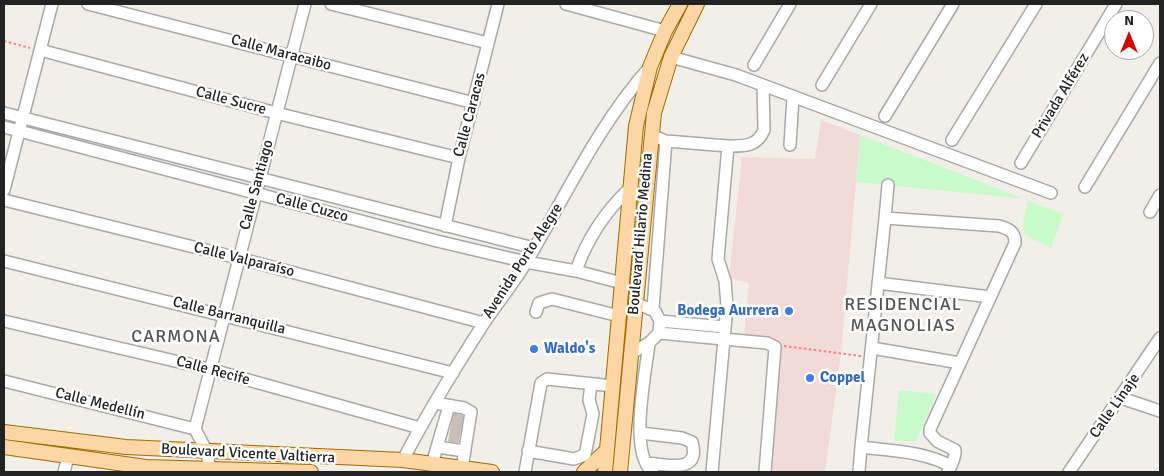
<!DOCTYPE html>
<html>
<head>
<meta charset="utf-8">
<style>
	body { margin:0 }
	#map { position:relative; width:1164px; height:476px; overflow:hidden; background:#f2efe9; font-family:Signika,sans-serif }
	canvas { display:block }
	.frame { position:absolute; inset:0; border:5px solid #222; pointer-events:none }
	.north { position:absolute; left:1104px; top:10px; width:50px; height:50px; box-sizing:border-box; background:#fff; border:1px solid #a7a7a7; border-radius:50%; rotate:0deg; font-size:14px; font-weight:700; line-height:20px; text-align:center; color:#222 }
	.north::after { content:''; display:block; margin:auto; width:18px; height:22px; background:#d40000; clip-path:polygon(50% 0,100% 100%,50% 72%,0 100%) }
</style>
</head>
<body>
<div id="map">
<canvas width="1164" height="476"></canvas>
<div class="frame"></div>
<div class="north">N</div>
</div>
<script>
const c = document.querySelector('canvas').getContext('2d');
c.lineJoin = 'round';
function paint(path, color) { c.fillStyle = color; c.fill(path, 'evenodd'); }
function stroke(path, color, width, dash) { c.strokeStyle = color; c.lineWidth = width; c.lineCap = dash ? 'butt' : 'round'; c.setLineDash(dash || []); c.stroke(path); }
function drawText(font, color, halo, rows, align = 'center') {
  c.font = font + ' Signika,sans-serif'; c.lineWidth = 5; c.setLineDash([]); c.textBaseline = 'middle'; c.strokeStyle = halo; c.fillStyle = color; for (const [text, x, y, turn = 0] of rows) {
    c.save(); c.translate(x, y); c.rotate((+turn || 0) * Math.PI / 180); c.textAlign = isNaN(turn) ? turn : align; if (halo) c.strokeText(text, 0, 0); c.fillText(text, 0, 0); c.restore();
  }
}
paint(new Path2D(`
	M 821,120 L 860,135 L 841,354 L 825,472 L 770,472 L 782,346 L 744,336 L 749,283 L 729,278 L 742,157 L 815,159 Z`), '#f2dad9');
paint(new Path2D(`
	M 860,135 L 1063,214 L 1051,248 C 1014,229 1022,237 1028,199 L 856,182 Z
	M 899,390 L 936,394 L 916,441 L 894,441 Z`), '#c8facc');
const building = new Path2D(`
	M 454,414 L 463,416 L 458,442 L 449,441 Z`);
paint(building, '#c7bfb8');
stroke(building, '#c4b6ab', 1);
const minor = new Path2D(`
	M 88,4 L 474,103
	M 331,4 L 488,43
	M 566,4 L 665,31
	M 40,50 L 276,113 L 459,158
	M 671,57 L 736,75 L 1051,193
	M 754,65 L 790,4
	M 822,85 L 871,4
	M 4,113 L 534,248
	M 885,116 L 953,4
	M 4,127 L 437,241 L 526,262 L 576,271 L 622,283
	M 651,135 L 666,141 L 728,146 L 718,259 L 725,281 L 727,306 L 712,472
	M 952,140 L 1036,4
	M 790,145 L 793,97
	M 728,146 C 744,146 757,147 764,130 L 763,86
	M 1021,163 L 1116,4
	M 1085,187 L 1160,63
	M 4,190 L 52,4
	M 4,200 L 238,258 L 484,323
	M 1150,212 L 1160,195
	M 885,218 L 888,185
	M 445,226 L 459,158 L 498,4
	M 4,261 L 453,373
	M 576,271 C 587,239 605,212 629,189
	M 878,283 L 990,297
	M 653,308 L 666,141
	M 536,312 L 539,303 L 552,299 L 619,316
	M 4,321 L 209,369 L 420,428
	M 660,321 L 725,327
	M 659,333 L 767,343 L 775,347 L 765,472
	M 649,343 C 646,372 628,454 653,472
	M 872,348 L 960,363
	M 630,354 L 649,343 L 659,333 L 660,321 L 655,311 L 635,303
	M 4,381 L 195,429
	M 1121,398 L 1160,411
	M 435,403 L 464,408 L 471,412 L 462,468
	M 641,433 L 682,438 L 692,442 C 701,475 666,464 646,463
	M 437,447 L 465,451
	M 528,451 L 574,459 L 585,455 L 593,414 L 589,400 L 591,384
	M 403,460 C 427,413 455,368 484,323 C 498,302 514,283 527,261 C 565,197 600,122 650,67
	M 432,464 L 449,406
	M 859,471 L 861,447
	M 64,472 L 68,457
	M 210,472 L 207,452 L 195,429 L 305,4
	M 525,472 L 541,383 L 547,379 L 613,386
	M 948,472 C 951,466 956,457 955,450 L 937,441 L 930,433 L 930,429 L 1015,243 C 1015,231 1009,229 999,226 L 885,218 L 861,447 C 892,451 923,451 951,466
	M 1069,472 L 1160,338`);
const major = new Path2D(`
	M 4,432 L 126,447 L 403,460 L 492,472
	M 4,447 L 146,467 L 311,472
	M 584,472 L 607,450
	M 605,472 L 636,126 L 650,67 L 665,31 L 680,4
	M 620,472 L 654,113 L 671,57 L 697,4`);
stroke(minor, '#a9a9a9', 14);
stroke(major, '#a06b00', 16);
stroke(new Path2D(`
	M 4,41 L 30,48
	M 784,346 L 861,356`), '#fa8072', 2, [2.5, 2.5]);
stroke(minor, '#fff', 11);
stroke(major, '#fcd6a4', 14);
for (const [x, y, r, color] of [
	[789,311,5,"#3f7fe0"],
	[534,349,5,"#3f7fe0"],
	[810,378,5,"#3f7fe0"]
]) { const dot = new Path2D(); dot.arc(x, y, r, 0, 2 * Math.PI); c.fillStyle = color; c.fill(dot); stroke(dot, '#fff', 2); }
drawText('15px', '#222', '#fff', [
	["Calle Maracaibo",281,53,15],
	["Privada Alférez",1061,96,-59],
	["Calle Sucre",231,101,15],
	["Calle Caracas",470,115,-75],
	["Calle Santiago",257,185,-75],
	["Calle Cuzco",312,208,15],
	["Boulevard Hilario Medina",641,234,-85],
	["Calle Valparaíso",244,260,14],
	["Avenida Porto Alegre",523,261,-57],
	["Calle Barranquilla",229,316,14],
	["Calle Recife",213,371,15],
	["Calle Medellín",100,404,14],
	["Calle Linaje",1115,406,-55],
	["Boulevard Vicente Valtierra",248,454,3]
]);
drawText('bold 15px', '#366cbe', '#fff', [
	["Bodega Aurrera",779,311,"right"],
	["Waldo's",544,349],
	["Coppel",820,378]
], 'left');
c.letterSpacing = '1px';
drawText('18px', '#555', '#fff', [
	["RESIDENCIAL",903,305],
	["MAGNOLIAS",903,326],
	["CARMONA",176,337]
]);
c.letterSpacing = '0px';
</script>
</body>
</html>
